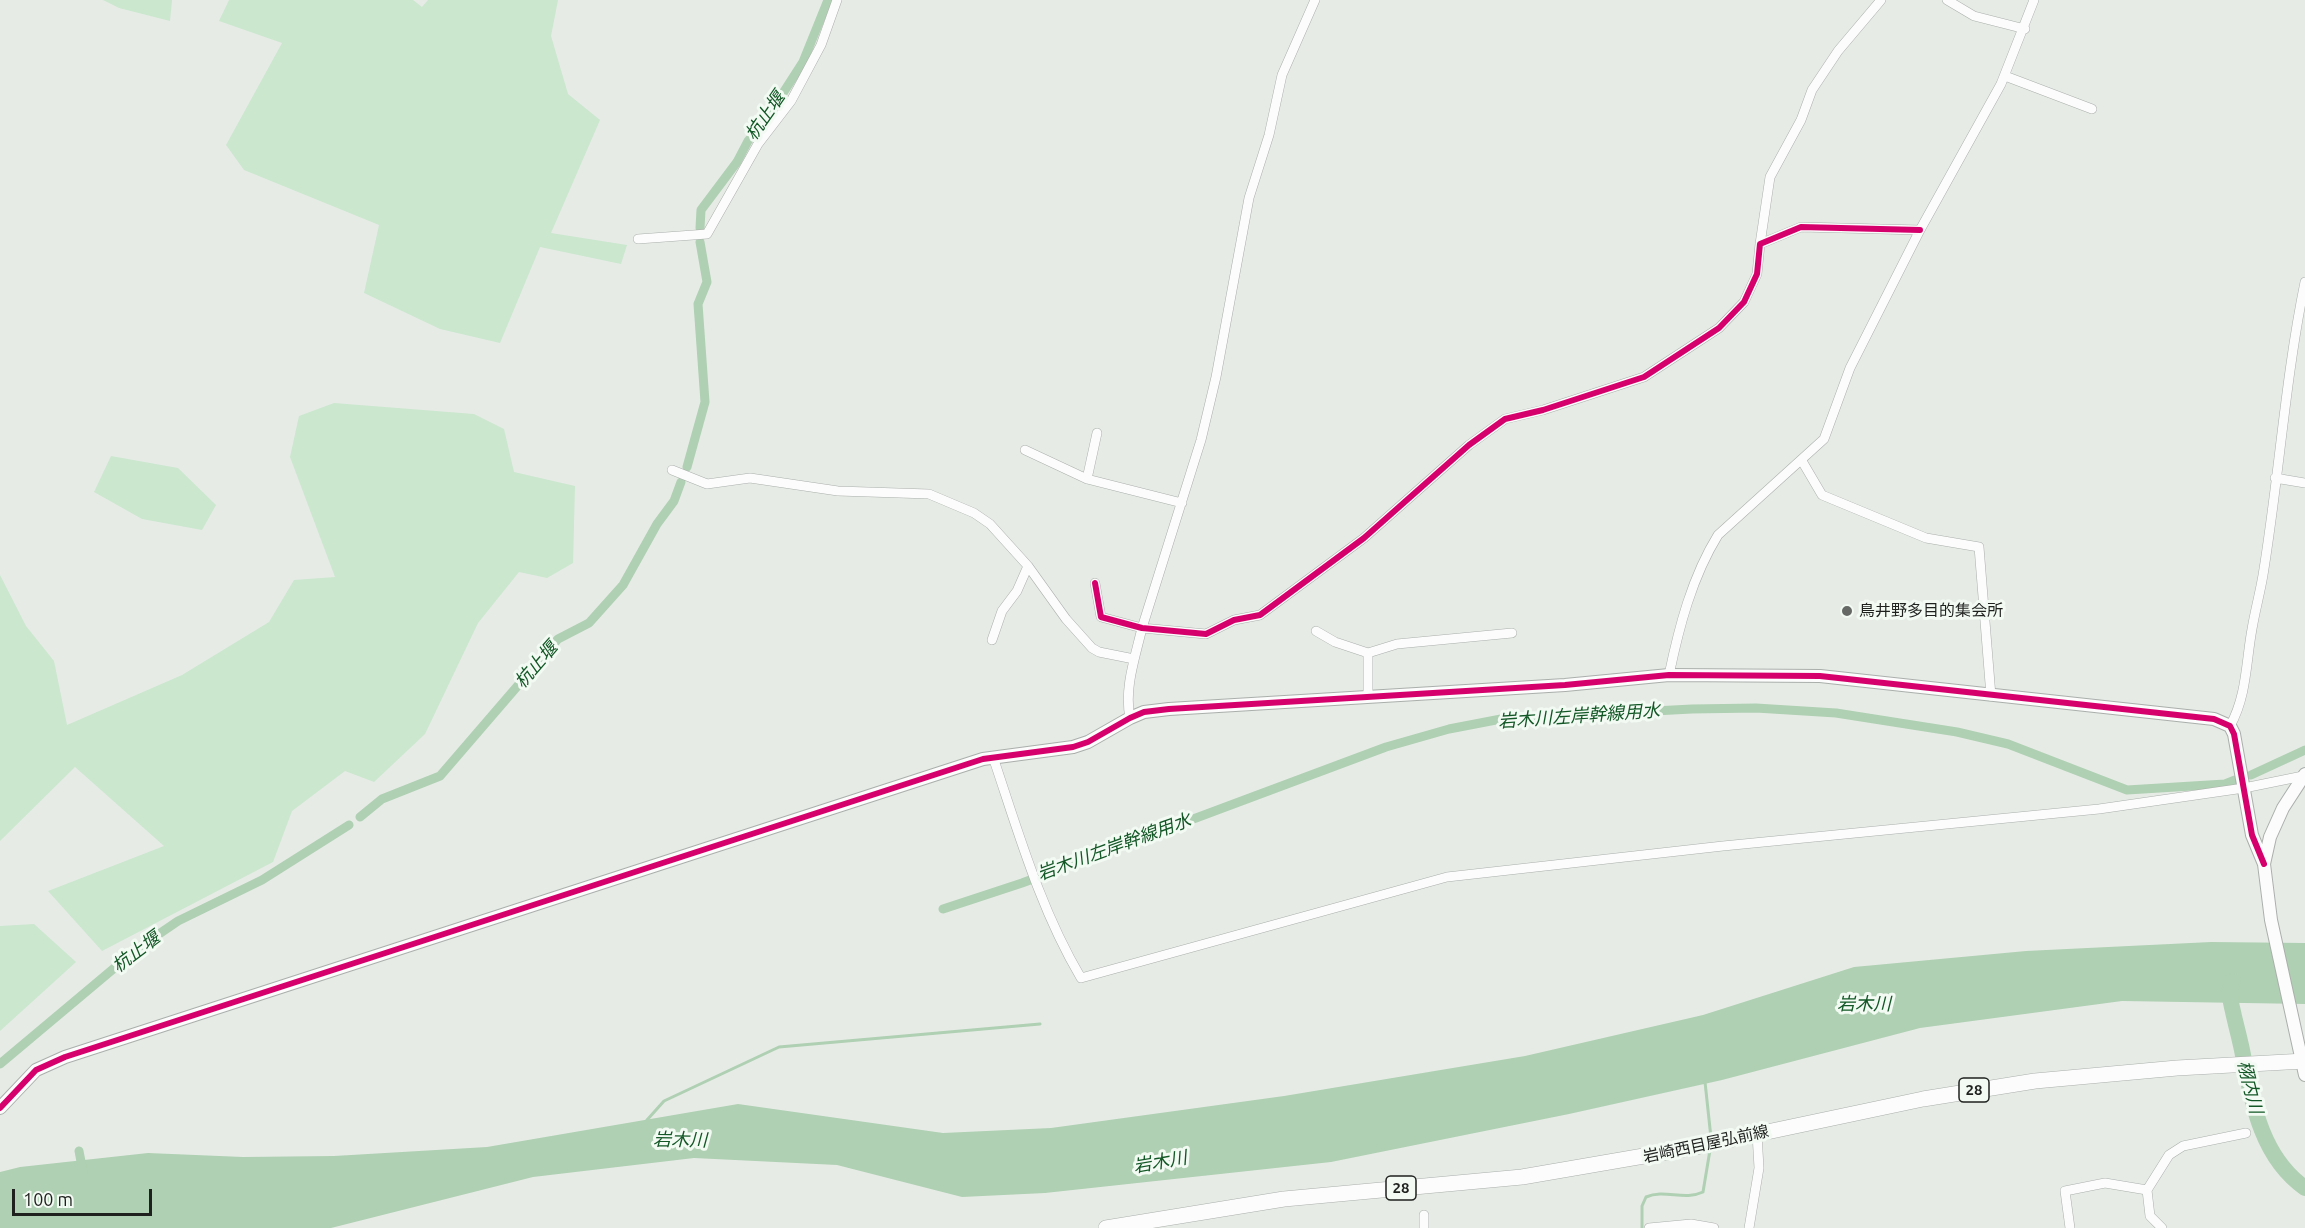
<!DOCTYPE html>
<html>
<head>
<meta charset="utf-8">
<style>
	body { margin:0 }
	#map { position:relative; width:2305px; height:1228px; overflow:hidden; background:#e6ebe6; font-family:Ubuntu,sans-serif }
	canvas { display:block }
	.scale { position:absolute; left:12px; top:1189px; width:140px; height:27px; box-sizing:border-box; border:3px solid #1f211f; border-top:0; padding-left:8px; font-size:18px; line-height:21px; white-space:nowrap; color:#1f211f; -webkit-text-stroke:4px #f2faf3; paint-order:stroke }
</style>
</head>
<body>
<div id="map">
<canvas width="2305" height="1228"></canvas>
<div class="scale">100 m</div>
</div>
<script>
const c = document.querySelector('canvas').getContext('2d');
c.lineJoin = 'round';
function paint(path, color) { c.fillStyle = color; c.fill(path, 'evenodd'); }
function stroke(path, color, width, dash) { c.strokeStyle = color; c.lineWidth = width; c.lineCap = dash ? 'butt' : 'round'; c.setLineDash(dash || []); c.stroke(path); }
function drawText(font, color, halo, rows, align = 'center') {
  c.font = font + ' Ubuntu,"Noto Sans JP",sans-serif'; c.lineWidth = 6; c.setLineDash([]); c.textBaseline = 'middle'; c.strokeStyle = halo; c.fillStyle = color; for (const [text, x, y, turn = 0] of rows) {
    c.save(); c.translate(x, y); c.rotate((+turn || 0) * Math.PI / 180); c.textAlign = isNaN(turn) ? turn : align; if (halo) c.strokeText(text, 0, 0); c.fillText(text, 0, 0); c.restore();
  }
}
paint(new Path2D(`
	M 103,0 L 172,0 L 170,21 L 119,8 Z
	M 229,0 L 413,0 L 422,7 L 428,0 L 558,0 L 551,36 L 568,94 L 600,120 L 551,233 L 627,245 L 621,264 L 540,247 L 500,343 L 440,329 L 364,293 L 379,225 L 244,170 L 226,145 L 282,43 L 219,21 Z
	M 334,403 L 474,414 L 504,429 L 514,472 L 575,486 L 573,563 L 547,578 L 519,572 L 478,623 L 425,734 L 374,782 L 345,771 L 292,811 L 273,862 L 102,951 L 48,891 L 164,846 L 75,767 L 0,841 L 0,575 L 26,626 L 54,661 L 67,725 L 182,675 L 269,622 L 294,580 L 335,577 L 290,457 L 299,416 Z
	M 111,456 L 178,468 L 216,505 L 202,530 L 142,519 L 94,492 Z
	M 34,924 L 76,962 L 0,1031 L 0,926 Z`), '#cbe7ce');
paint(new Path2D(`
	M 2211,942 L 2305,943 L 2305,1004 L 2122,1001 L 1920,1028 L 1722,1080 L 1569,1114 L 1331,1162 L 1045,1193 L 962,1197 L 837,1165 L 694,1158 L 533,1177 L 331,1228 L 0,1228 L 0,1172 L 20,1167 L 148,1153 L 243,1157 L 334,1156 L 487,1147 L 738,1104 L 943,1133 L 1051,1128 L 1284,1096 L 1525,1056 L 1703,1015 L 1854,967 L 2026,951 Z`), '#afd0b2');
stroke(new Path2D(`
	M 1705,1082 L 1711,1138
	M 647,1120 L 664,1101 L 779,1047 L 1040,1024
	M 1642,1228 L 1642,1206 L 1646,1197 C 1665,1189 1684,1201 1703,1192 L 1710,1150`), '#afd0b2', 3);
stroke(new Path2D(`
	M 700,228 L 701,210 L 737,162 L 748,141 L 767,118 L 803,62 L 828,0
	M 687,467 L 705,402 L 698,304 L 707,282 L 700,242
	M 2251,775 L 2305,750
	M 360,817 L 382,799 L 440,776 L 558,639 L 589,623 L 623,585 L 657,524 L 674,501 L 681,482
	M 943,909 L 1022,883 L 1386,747 L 1449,729 L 1501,719 L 1692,709 L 1756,708 L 1836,713 L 1957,732 L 2008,744 L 2127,790 L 2225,784 L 2235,780
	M 0,1064 L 137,949 L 178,921 L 262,880 L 349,825
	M 79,1151 L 83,1172`), '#afd0b2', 9);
stroke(new Path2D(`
	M 2233,981 L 2229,992 C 2232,1011 2238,1031 2242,1050 C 2252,1101 2260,1156 2305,1188`), '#afd0b2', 16);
const minor = new Path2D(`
	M 1947,0 L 1974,16 L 2025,29
	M 2005,76 L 2092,109
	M 638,239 L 707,234 L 758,144 L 791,101 L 821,45 L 837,0
	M 1760,244 L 1770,177 L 1801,120 L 1812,90 L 1838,51 L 1881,0
	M 1025,450 L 1087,479 L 1182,503
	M 1802,461 L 1822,495 L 1926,538 L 1979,547 L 1991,696
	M 672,470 L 707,484 L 750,478 L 838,491 L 929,494 L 974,513 L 990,524 L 1028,566 L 1066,619 L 1092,648 L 1099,652 L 1134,659
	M 2275,478 L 2305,483
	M 1087,479 L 1097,433
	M 1095,583 L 1101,617 L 1142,628 L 1206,634 L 1234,620 L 1260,615 L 1364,538 L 1469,445 L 1505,419 L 1543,410 L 1644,377 L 1719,328 L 1744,302 L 1757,274 L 1760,244 L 1801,227 L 1920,230
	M 1316,631 L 1335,642 L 1368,653 L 1397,644 L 1512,633
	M 992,640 L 1002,611 L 1017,591 L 1028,566
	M 1368,653 L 1368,695
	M 1669,675 C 1679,627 1692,577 1718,535 L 1824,439 L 1850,368 L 1920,230 L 2001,84 L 2034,0
	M 1130,718 C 1124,688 1135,658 1142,628 L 1201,440 L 1216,377 L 1249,198 L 1269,135 L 1282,75 L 1315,0
	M 2230,726 C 2247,696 2246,661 2252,629 C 2255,611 2260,593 2263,575 C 2279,478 2285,379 2305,282
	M 993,757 C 1018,831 1040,909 1081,978 L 1447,877 L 1723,846 L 2099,809 L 2244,788 L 2303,776
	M 1424,1215 L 1424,1228
	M 1649,1228 L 1691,1224 L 1714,1228
	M 1749,1228 L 1759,1168 L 1757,1134
	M 2070,1228 L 2065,1191 L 2105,1183 L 2147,1190
	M 2162,1228 L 2150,1216 L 2147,1190 L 2169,1155 L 2183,1146 L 2246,1133`);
const tertiary = new Path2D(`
	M 2305,774 L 2283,808 L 2270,837 L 2264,864 L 2271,920 L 2305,1075
	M 0,1108 L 36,1070 L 65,1057 L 983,759 L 1073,747 L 1088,742 L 1130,718 L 1144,712 L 1169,709 L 1565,685 L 1669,675 L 1820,676 L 2214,719 L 2230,726 L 2234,734 L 2252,835 L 2264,864`);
const primary = new Path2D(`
	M 1106,1228 L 1284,1199 L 1522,1177 L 1696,1147 L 1923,1099 L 2035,1081 L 2177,1068 L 2305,1061`);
stroke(minor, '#abafac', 10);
stroke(tertiary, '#abafac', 14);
stroke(primary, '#abafac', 16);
stroke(minor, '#fbfcfb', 9);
stroke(tertiary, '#fbfcfb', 12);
stroke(primary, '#fbfcfb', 15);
stroke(new Path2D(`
	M 1095,583 L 1101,617 L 1142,628 L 1206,634 L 1234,620 L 1260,615 L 1364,538 L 1469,445 L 1505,419 L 1543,410 L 1644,377 L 1719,328 L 1744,302 L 1757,274 L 1760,244 L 1801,227 L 1920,230
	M 0,1108 L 36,1070 L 65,1057 L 983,759 L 1073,747 L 1088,742 L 1130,718 L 1144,712 L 1169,709 L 1565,685 L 1669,675 L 1820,676 L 2214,719 L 2230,726 L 2234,734 L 2252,835 L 2264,864`), '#d6006c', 6);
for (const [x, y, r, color] of [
	[1847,611,6,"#656865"]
]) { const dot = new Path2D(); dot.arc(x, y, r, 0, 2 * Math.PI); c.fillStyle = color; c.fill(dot); stroke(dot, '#f2faf3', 2); }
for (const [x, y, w] of [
	[1974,1090,30],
	[1401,1188,30]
]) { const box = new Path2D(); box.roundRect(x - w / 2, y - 12, w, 24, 4.5); c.fillStyle = '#f2faf3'; c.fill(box); stroke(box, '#1f211f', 1.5); }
drawText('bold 15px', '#1f211f', null, [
	["28",1974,1090],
	["28",1401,1188]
]);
drawText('16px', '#1f211f', '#f2faf3', [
	["鳥井野多目的集会所",1859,611]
], 'left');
drawText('16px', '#1f211f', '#f2faf3', [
	["岩崎西目屋弘前線",1706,1144,-12]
]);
drawText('italic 18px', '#125725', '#f2faf3', [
	["杭止堰",765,116,-55],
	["杭止堰",536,665,-49],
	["岩木川左岸幹線用水",1579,716,-4],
	["岩木川左岸幹線用水",1114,847,-20],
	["杭止堰",136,952,-37],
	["岩木川",1864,1004],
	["栩内川",2250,1087,76],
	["岩木川",680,1140,1],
	["岩木川",1160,1162,-10]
]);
</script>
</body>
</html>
